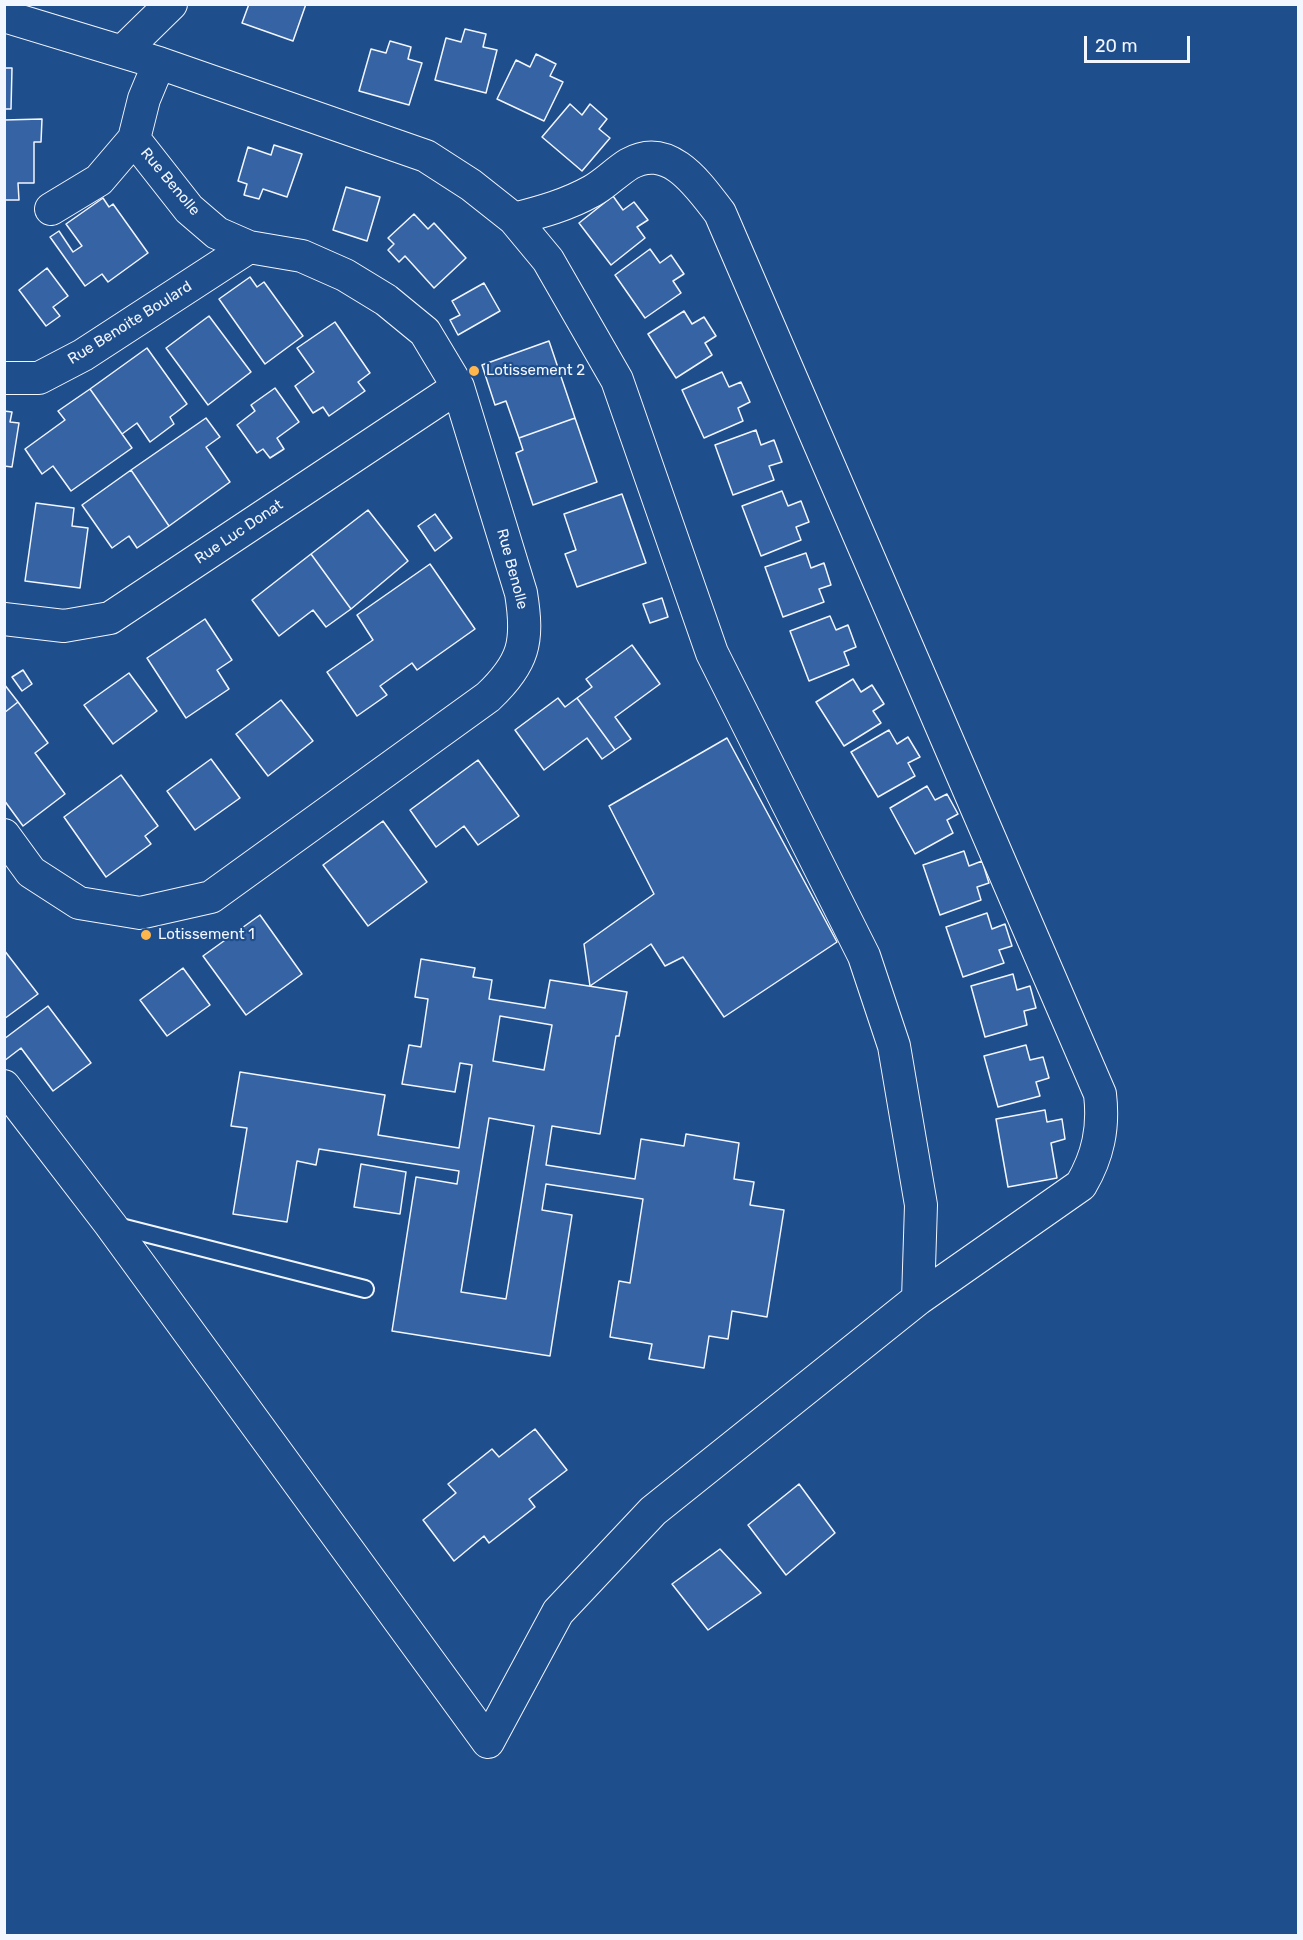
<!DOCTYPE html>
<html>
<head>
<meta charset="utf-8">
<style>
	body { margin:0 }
	#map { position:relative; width:1303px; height:1940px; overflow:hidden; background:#1f4e8c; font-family:Rubik,sans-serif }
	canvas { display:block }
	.frame { position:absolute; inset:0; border:6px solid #f2f6ff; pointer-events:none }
	.scale { position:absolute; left:1084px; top:36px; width:106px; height:27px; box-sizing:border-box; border:3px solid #f2f6ff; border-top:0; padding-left:8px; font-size:18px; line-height:21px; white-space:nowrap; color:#f2f6ff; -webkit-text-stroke:4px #1f4e8c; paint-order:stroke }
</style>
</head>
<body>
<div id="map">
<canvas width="1303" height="1940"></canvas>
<div class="frame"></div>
<div class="scale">20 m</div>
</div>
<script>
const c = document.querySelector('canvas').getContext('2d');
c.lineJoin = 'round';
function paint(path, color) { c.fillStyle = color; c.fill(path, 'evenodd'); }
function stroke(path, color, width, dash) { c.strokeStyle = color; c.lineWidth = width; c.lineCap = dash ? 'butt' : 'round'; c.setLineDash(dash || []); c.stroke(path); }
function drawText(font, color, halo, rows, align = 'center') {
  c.font = font + ' Rubik,sans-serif'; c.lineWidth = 4.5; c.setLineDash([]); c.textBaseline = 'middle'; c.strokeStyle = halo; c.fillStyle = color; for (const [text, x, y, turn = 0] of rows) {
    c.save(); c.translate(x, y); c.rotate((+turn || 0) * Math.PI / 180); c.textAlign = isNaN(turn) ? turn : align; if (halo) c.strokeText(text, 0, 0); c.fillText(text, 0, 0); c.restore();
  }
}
const building = new Path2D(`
	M 249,4 L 306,4 L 293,41 L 242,23 Z
	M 465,29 L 486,34 L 483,47 L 497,50 L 486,93 L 435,80 L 446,38 L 461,42 Z
	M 390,41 L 411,47 L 408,59 L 422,63 L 409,105 L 359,91 L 371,49 L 386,53 Z
	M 536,54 L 556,64 L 550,76 L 563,82 L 544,121 L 497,99 L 516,60 L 530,67 Z
	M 4,68 L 12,68 L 11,109 L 4,109 Z
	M 570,104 L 582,115 L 590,104 L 607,119 L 599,129 L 610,138 L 582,171 L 542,137 Z
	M 42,119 L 41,142 L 34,142 L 34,183 L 18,183 L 19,200 L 4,200 L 4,120 Z
	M 274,145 L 302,154 L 287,197 L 263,189 L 259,199 L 244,195 L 247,184 L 238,181 L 248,147 L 271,155 Z
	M 346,187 L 380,197 L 367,241 L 333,230 Z
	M 613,196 L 623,210 L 634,202 L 648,220 L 637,227 L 645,238 L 611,265 L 579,223 Z
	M 103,198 L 109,207 L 113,204 L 148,253 L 108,282 L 102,274 L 85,286 L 50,237 L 59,231 L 73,252 L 82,246 L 66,224 Z
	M 414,214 L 428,229 L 434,223 L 466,258 L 434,288 L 405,256 L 399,262 L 388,250 L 394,244 L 388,238 Z
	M 650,249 L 660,263 L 671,255 L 684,274 L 673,281 L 681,293 L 645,318 L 615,275 Z
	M 47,268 L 68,296 L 53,307 L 60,316 L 46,326 L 19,290 Z
	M 250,277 L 257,287 L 264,282 L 303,336 L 265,364 L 219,299 Z
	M 484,283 L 500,311 L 458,335 L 450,320 L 460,315 L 452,301 Z
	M 684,311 L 692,324 L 704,317 L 716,336 L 705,343 L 712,355 L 676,378 L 648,334 Z
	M 209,316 L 251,372 L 208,405 L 166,348 Z
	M 335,322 L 370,373 L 358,382 L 365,391 L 329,416 L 323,407 L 313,413 L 295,386 L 314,372 L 297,348 Z
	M 549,341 L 575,418 L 519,438 L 506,401 L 495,405 L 482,365 Z
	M 147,348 L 187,404 L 170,417 L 174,424 L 150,442 L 137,423 L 122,434 L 90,389 Z
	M 722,372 L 729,387 L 741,382 L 750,402 L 738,408 L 743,421 L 704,438 L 682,390 Z
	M 275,388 L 299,422 L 277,438 L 284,449 L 270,458 L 263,449 L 257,453 L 237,425 L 255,411 L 251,405 Z
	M 90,389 L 132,448 L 71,491 L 53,466 L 42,474 L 25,449 L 65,420 L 58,411 Z
	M 4,411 L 12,412 L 10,422 L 19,423 L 12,467 L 4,466 Z
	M 206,418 L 220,437 L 206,447 L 230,482 L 169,526 L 131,470 Z
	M 575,418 L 597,482 L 533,505 L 516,453 L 523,450 L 519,438 Z
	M 756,430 L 761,445 L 774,440 L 782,462 L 769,466 L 774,480 L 733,495 L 715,445 Z
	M 131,470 L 169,526 L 137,548 L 129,536 L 112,548 L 82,505 Z
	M 782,491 L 788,506 L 801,501 L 809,522 L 796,527 L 801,540 L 761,556 L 742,506 Z
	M 622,494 L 646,563 L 577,587 L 565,554 L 576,550 L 564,514 Z
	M 36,503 L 74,508 L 72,526 L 88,528 L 80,588 L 25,581 Z
	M 368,510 L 408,561 L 351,609 L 311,554 Z
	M 435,514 L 452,538 L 435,551 L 418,526 Z
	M 806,553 L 811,568 L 824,563 L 831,585 L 819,589 L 824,602 L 783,617 L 765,567 Z
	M 311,554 L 351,609 L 326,627 L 313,610 L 279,636 L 252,600 Z
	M 430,564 L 475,629 L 417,670 L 412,663 L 380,686 L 387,695 L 357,716 L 327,672 L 373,640 L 357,615 Z
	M 662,598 L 668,617 L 650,623 L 643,604 Z
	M 830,616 L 836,630 L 848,625 L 856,647 L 844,652 L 849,665 L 809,681 L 790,631 Z
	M 205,619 L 232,660 L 217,670 L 229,689 L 186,718 L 147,658 Z
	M 632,645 L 660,684 L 615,717 L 631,739 L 615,750 L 577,698 L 592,687 L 586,679 Z
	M 23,670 L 32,684 L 22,691 L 12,677 Z
	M 129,673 L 157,711 L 113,744 L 84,705 Z
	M 853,679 L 861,692 L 872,685 L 884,704 L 873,711 L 881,723 L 844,746 L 816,702 Z
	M 4,684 L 18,702 L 4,713 Z
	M 558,698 L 565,707 L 577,698 L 615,750 L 602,759 L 587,738 L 544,770 L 515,730 Z
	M 281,700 L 313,741 L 268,776 L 236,734 Z
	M 18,702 L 48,743 L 35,753 L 65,794 L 23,826 L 4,800 L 4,713 Z
	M 889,730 L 897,744 L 908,737 L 920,757 L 908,763 L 915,776 L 878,797 L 851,752 Z
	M 727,738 L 837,942 L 724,1017 L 683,957 L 665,966 L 651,944 L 590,986 L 584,944 L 654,894 L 609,806 Z
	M 211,759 L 240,798 L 195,830 L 167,791 Z
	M 478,760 L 519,816 L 478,845 L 464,826 L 436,847 L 410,810 Z
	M 121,775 L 158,826 L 145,836 L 151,844 L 106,877 L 64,817 Z
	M 927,786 L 935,800 L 947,794 L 958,814 L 947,820 L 953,833 L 915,854 L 890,808 Z
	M 383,821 L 427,882 L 368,926 L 323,865 Z
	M 964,851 L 969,866 L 982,861 L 989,883 L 977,887 L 981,900 L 940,915 L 923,865 Z
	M 987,913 L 992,929 L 1005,924 L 1012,946 L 999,950 L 1004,963 L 963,977 L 946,927 Z
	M 260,915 L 302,974 L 246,1015 L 203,956 Z
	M 4,950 L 38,994 L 4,1019 Z
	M 421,959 L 475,968 L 473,977 L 492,980 L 489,999 L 545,1008 L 550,980 L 627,992 L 619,1036 L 616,1036 L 600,1134 L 552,1126 L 546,1165 L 635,1179 L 641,1139 L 684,1146 L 686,1134 L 739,1143 L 734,1179 L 754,1182 L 750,1205 L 784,1210 L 767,1317 L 732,1311 L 728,1339 L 709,1336 L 704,1368 L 649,1359 L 652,1344 L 610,1337 L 619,1281 L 630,1283 L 643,1199 L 546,1184 L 542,1210 L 572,1215 L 550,1356 L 392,1331 L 416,1177 L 457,1184 L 459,1171 L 319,1149 L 316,1165 L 297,1161 L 287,1222 L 233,1214 L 247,1128 L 231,1126 L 240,1072 L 385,1095 L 378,1135 L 459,1148 L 472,1065 L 460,1063 L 455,1092 L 402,1084 L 409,1045 L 421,1047 L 428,999 L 415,997 ZM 500,1016 L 552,1025 L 544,1070 L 493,1061 ZM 489,1118 L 534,1126 L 506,1299 L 461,1292 Z
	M 183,968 L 210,1005 L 167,1036 L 140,1000 Z
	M 1013,974 L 1017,990 L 1030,986 L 1036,1008 L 1024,1011 L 1027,1025 L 985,1037 L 971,986 Z
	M 48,1006 L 91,1063 L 53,1091 L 21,1048 L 4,1061 L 4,1039 Z
	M 1026,1045 L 1030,1060 L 1043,1057 L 1049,1078 L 1036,1082 L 1040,1096 L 998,1107 L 984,1056 Z
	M 1045,1110 L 1047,1122 L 1062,1119 L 1065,1139 L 1051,1143 L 1057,1178 L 1008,1187 L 996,1119 Z
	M 361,1164 L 406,1172 L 400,1214 L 354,1207 Z
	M 535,1429 L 567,1470 L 529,1499 L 535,1507 L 489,1543 L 484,1536 L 454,1561 L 423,1520 L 456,1493 L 448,1484 L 492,1449 L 499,1457 Z
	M 799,1484 L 835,1533 L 786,1575 L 748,1525 Z
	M 720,1549 L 761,1593 L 708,1630 L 672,1584 Z`);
paint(building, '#3563a3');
stroke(building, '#f2f6ff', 1.5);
const lane = new Path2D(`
	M 113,1225 L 365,1289`);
const street = new Path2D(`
	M 4,16 L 159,63 L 426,156 L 471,185 L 514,219 L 548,260 L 617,380 L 712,653 L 864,956 L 894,1046 L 921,1205 L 918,1299
	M 123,51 L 171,4
	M 51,209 L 99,180 L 134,139 L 144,99 L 159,63
	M 4,378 L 39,378 L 83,355 L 249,247
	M 4,619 L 64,626 L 110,618 L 458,387
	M 4,835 L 31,872 L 79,903 L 140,913 L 211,897 L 488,697 C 524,663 529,642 521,593 L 458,387 L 425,332 L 386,300 L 345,275 L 302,256 L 249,247 L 217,233 L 189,209 L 134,139
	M 4,1086 L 110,1224 L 488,1742 L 558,1612 L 653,1511 L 918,1299 L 1081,1185 C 1098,1156 1104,1128 1100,1094 L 720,213 C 699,186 670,141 629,164 C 616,172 605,184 592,191 C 567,205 541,212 514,219`);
stroke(lane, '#f2f6ff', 20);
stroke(street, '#f2f6ff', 34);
stroke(lane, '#1f4e8c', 16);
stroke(street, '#1f4e8c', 32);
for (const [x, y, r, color] of [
	[474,371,6,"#ffb74d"],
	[146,935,6,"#ffb74d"]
]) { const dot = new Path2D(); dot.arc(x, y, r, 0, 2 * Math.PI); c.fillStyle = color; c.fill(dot); stroke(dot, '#1f4e8c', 2); }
drawText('15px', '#f2f6ff', '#1f4e8c', [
	["Rue Benolle",170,182,50],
	["Rue Benoite Boulard",130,323,-32],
	["Rue Luc Donat",239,532,-34],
	["Rue Benolle",512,569,75]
]);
drawText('15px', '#f2f6ff', '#1f4e8c', [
	["Lotissement 2",486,371],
	["Lotissement 1",158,935]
], 'left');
</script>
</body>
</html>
